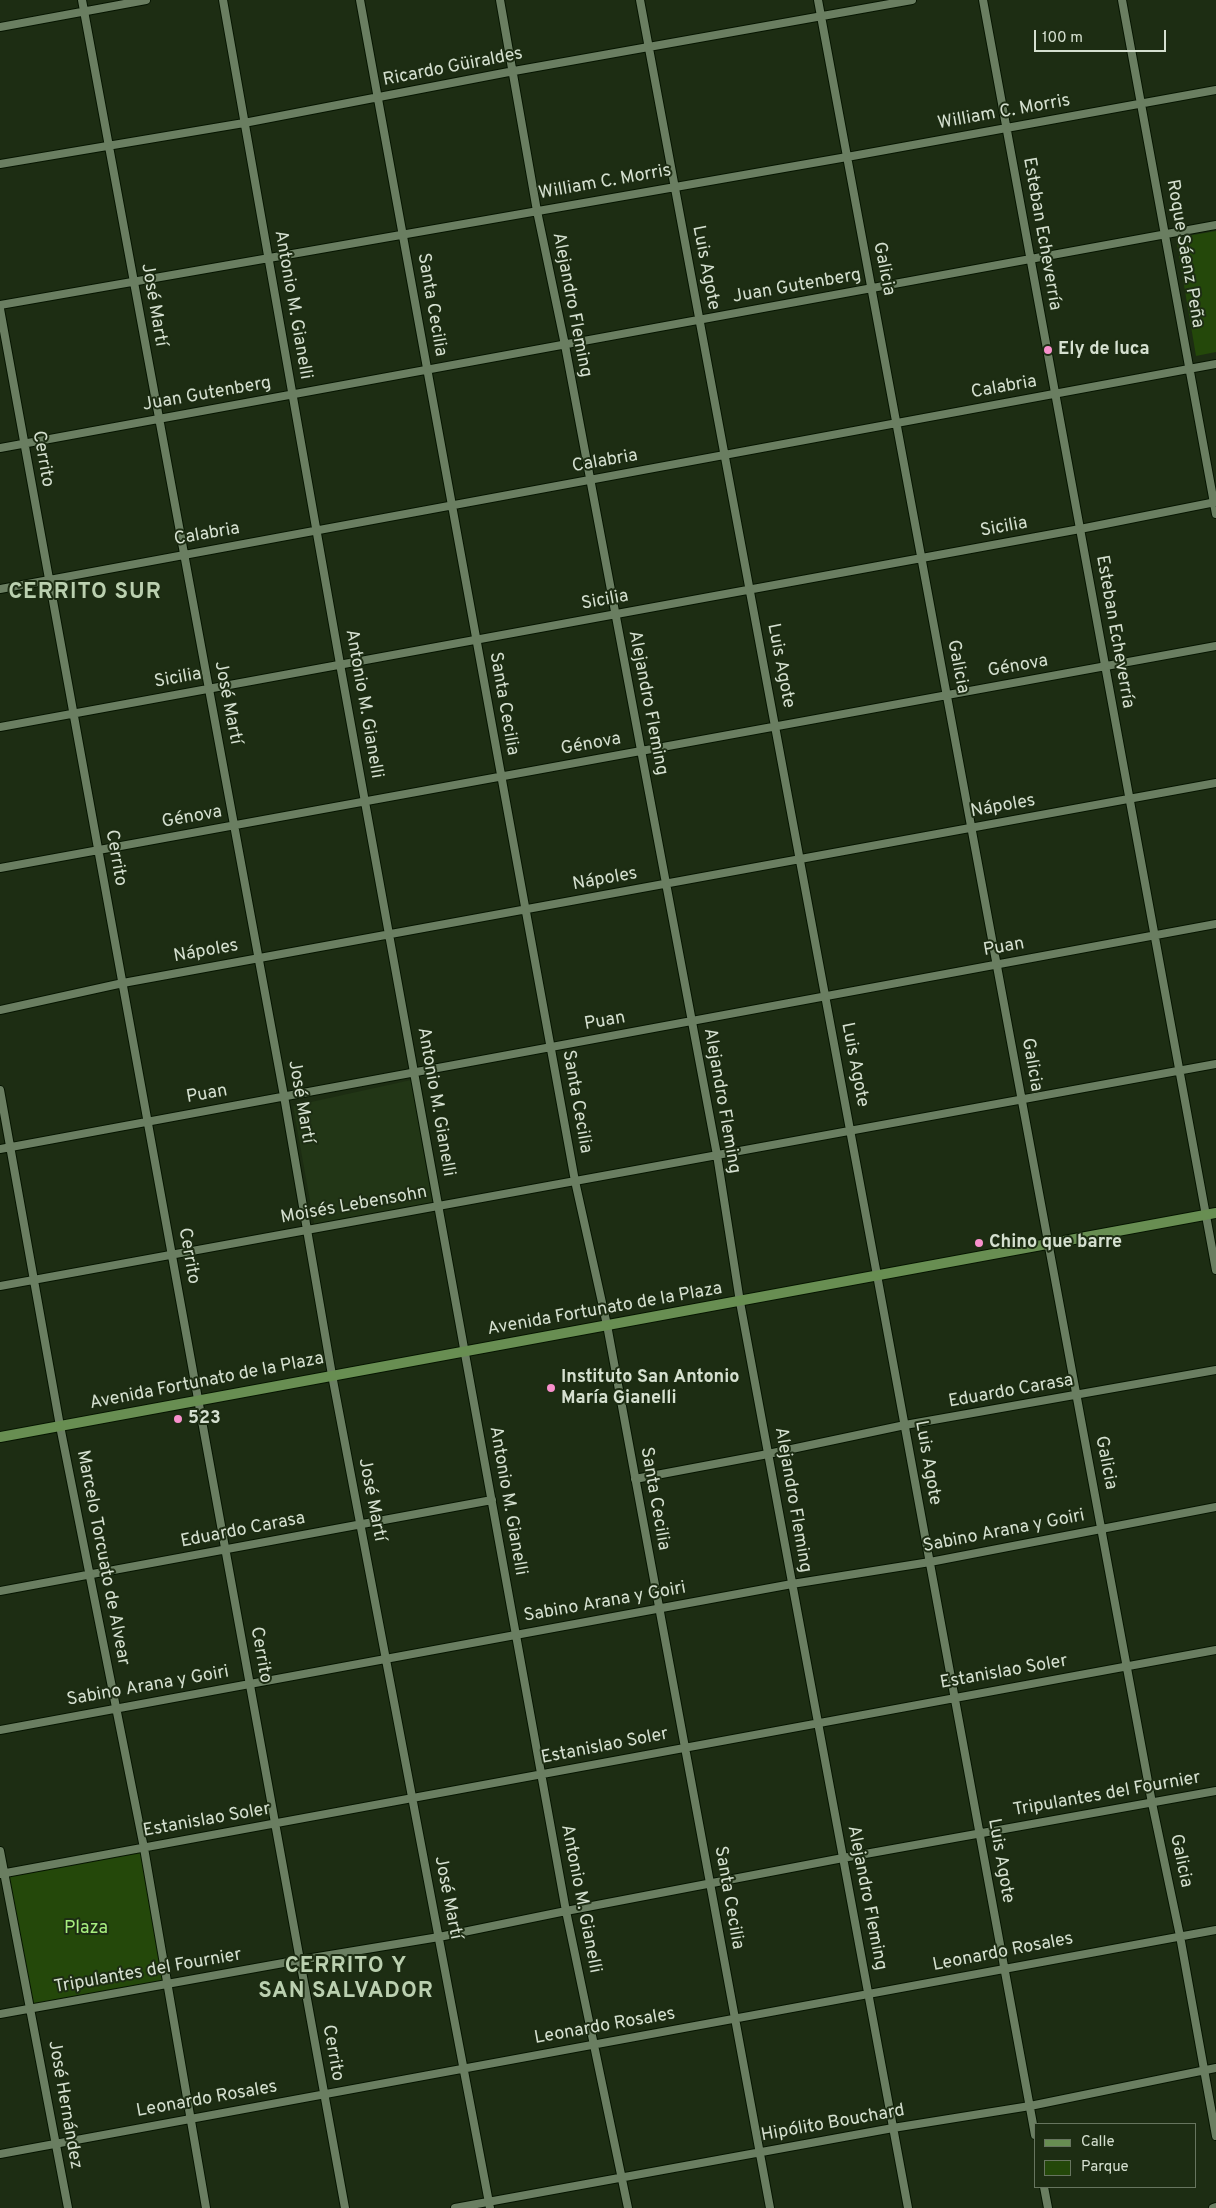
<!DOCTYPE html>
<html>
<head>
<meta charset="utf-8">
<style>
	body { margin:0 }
	#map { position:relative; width:1216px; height:2208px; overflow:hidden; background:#1d2d13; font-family:Overpass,sans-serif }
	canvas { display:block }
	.legend { position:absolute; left:1034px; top:2123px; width:162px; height:65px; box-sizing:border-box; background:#1d2d13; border:1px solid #67755f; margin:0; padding:6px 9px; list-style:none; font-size:15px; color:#d5e0d0 }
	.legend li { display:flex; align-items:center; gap:10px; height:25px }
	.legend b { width:25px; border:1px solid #67755f }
	.scale { position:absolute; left:1034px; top:30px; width:132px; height:22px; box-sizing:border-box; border:2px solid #d5e0d0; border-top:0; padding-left:6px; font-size:15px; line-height:18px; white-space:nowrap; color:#d5e0d0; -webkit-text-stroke:4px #1d2d13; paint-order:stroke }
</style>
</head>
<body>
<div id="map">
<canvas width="1216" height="2208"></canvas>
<ul class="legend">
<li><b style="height:6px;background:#688e52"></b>Calle</li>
<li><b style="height:14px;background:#24480a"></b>Parque</li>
</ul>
<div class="scale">100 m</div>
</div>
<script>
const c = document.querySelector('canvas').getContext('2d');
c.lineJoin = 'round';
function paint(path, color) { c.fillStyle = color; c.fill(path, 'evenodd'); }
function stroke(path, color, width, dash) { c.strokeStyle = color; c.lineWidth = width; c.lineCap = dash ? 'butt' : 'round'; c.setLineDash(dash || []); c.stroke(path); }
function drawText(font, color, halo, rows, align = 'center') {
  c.font = font + ' Overpass,sans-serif'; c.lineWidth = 4; c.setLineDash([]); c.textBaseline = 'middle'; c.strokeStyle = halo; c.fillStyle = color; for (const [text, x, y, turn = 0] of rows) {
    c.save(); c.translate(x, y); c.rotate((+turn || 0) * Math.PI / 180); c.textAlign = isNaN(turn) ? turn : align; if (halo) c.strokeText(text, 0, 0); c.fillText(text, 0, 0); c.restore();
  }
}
paint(new Path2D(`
	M 411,1080 L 433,1206 L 315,1229 L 293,1106 Z`), '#223616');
paint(new Path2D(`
	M 1216,231 L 1216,352 L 1196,356 L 1176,238 Z
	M 144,1848 L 167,1984 L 31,2008 L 4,1873 Z`), '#24480a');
const minor = new Path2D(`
	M 82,0 L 284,1096 L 332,1375 L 490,2208
	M 223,0 L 340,664 L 566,1911 L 628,2208
	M 360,0 L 575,1181 L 607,1325 L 770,2208
	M 500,0 L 537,211 L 565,345 L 717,1155 L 740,1302 L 908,2208
	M 640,0 L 877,1275 L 1035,2135
	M 818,0 L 1152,1803 L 1180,1936 L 1216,2136
	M 983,0 L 1216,1270
	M 1122,0 L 1216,514
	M 0,27 L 146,0
	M 0,164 L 244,123 L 514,71 L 912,0
	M 0,305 L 847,157 L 1216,90
	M 0,309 L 345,2208
	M 0,448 L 1216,225
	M 0,589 L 1216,364
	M 0,727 L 1080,529 L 1216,502
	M 0,868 L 1216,646
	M 0,1010 L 123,983 L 1216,783
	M 0,1090 L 60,1426 L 144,1848 L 206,2208
	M 0,1149 L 1216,924
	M 0,1286 L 1216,1064
	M 635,1479 L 768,1454 L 905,1425 L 1216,1370
	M 0,1591 L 492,1500
	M 0,1730 L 792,1584 L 930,1562 L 1216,1507
	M 0,1851 L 68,2208
	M 0,1874 L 1216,1650
	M 0,2014 L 300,1960 L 439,1937 L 566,1911 L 843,1858 L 1216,1791
	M 0,2154 L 1216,1930
	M 1044,2187 L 1048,2208
	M 455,2208 L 893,2128 L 1030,2106 L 1216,2068
	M 1213,2208 L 1216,2207`);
const secondary = new Path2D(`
	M 0,1437 L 1216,1213`);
stroke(minor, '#061500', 10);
stroke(secondary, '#061500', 12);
stroke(minor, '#6a7e61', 8);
stroke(secondary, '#688e52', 10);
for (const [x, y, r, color] of [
	[1048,350,5,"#f890cc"],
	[979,1243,5,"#f890cc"],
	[551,1388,5,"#f890cc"],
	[178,1419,5,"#f890cc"]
]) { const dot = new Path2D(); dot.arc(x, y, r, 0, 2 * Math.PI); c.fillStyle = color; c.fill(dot); stroke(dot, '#1d2d13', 2); }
drawText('18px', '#d5e0d0', '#1d2d13', [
	["Ricardo Güiraldes",453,68,-11],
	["William C. Morris",1004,113,-10],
	["William C. Morris",605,183,-10],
	["Esteban Echeverría",1041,234,80],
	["Roque Sáenz Peña",1184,254,80],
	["Luis Agote",705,268,79],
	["Galicia",883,269,79],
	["Juan Gutenberg",797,287,-10],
	["José Martí",153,305,80],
	["Antonio M. Gianelli",292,305,80],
	["Santa Cecilia",431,305,80],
	["Alejandro Fleming",571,305,79],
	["Calabria",1004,388,-10],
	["Juan Gutenberg",207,395,-10],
	["Cerrito",42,459,80],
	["Calabria",605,462,-10],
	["Sicilia",1004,528,-10],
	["Calabria",207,535,-10],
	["Sicilia",605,601,-10],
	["Esteban Echeverría",1114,632,80],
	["Luis Agote",780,666,79],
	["Galicia",957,667,79],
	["Génova",1018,667,-10],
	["Sicilia",178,679,-10],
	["José Martí",227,703,79],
	["Alejandro Fleming",647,703,79],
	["Antonio M. Gianelli",363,704,80],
	["Santa Cecilia",503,704,80],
	["Génova",591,745,-10],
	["Nápoles",1003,807,-10],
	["Génova",192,818,-10],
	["Cerrito",115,858,80],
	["Nápoles",605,880,-10],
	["Puan",1004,948,-10],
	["Nápoles",206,952,-10],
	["Puan",605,1022,-10],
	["Luis Agote",854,1065,79],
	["Galicia",1031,1065,80],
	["Puan",207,1095,-10],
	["Alejandro Fleming",721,1101,80],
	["José Martí",300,1102,80],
	["Antonio M. Gianelli",435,1102,80],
	["Santa Cecilia",576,1102,80],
	["Moisés Lebensohn",354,1206,-10],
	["Cerrito",188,1256,80],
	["Avenida Fortunato de la Plaza",605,1310,-10],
	["Avenida Fortunato de la Plaza",207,1382,-11],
	["Eduardo Carasa",1011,1392,-10],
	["Luis Agote",927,1463,80],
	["Galicia",1105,1463,79],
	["Santa Cecilia",654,1499,80],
	["José Martí",371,1500,79],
	["Alejandro Fleming",792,1500,80],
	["Antonio M. Gianelli",507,1501,80],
	["Eduardo Carasa",243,1531,-11],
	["Sabino Arana y Goiri",1004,1532,-11],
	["Marcelo Torcuato de Alvear",102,1558,79],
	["Sabino Arana y Goiri",605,1603,-10],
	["Cerrito",260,1655,80],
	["Estanislao Soler",1004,1673,-10],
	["Sabino Arana y Goiri",148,1687,-10],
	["Estanislao Soler",605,1747,-11],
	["Tripulantes del Fournier",1107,1795,-10],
	["Estanislao Soler",207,1821,-10],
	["Luis Agote",1000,1861,80],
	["Galicia",1180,1861,78],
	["José Martí",447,1898,79],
	["Santa Cecilia",728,1898,80],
	["Alejandro Fleming",866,1898,79],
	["Antonio M. Gianelli",580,1899,79],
	["Leonardo Rosales",1003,1953,-11],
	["Tripulantes del Fournier",148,1972,-10],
	["Leonardo Rosales",605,2027,-10],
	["Cerrito",332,2053,80],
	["Leonardo Rosales",207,2100,-10],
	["José Hernández",64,2105,80],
	["Hipólito Bouchard",833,2124,-10]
]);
drawText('bold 18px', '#d5e0d0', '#1d2d13', [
	["Ely de luca",1058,350],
	["Chino que barre",989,1243],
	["Instituto San Antonio",561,1378],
	["María Gianelli",561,1399],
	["523",188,1419]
], 'left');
drawText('18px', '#a7ee7f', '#1d2d13', [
	["Plaza",86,1929]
]);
c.letterSpacing = '1px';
drawText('bold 22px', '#bbd0b0', '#1d2d13', [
	["CERRITO SUR",85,594],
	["CERRITO Y",346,1968],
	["SAN SALVADOR",346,1993]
]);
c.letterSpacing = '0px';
</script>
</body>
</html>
